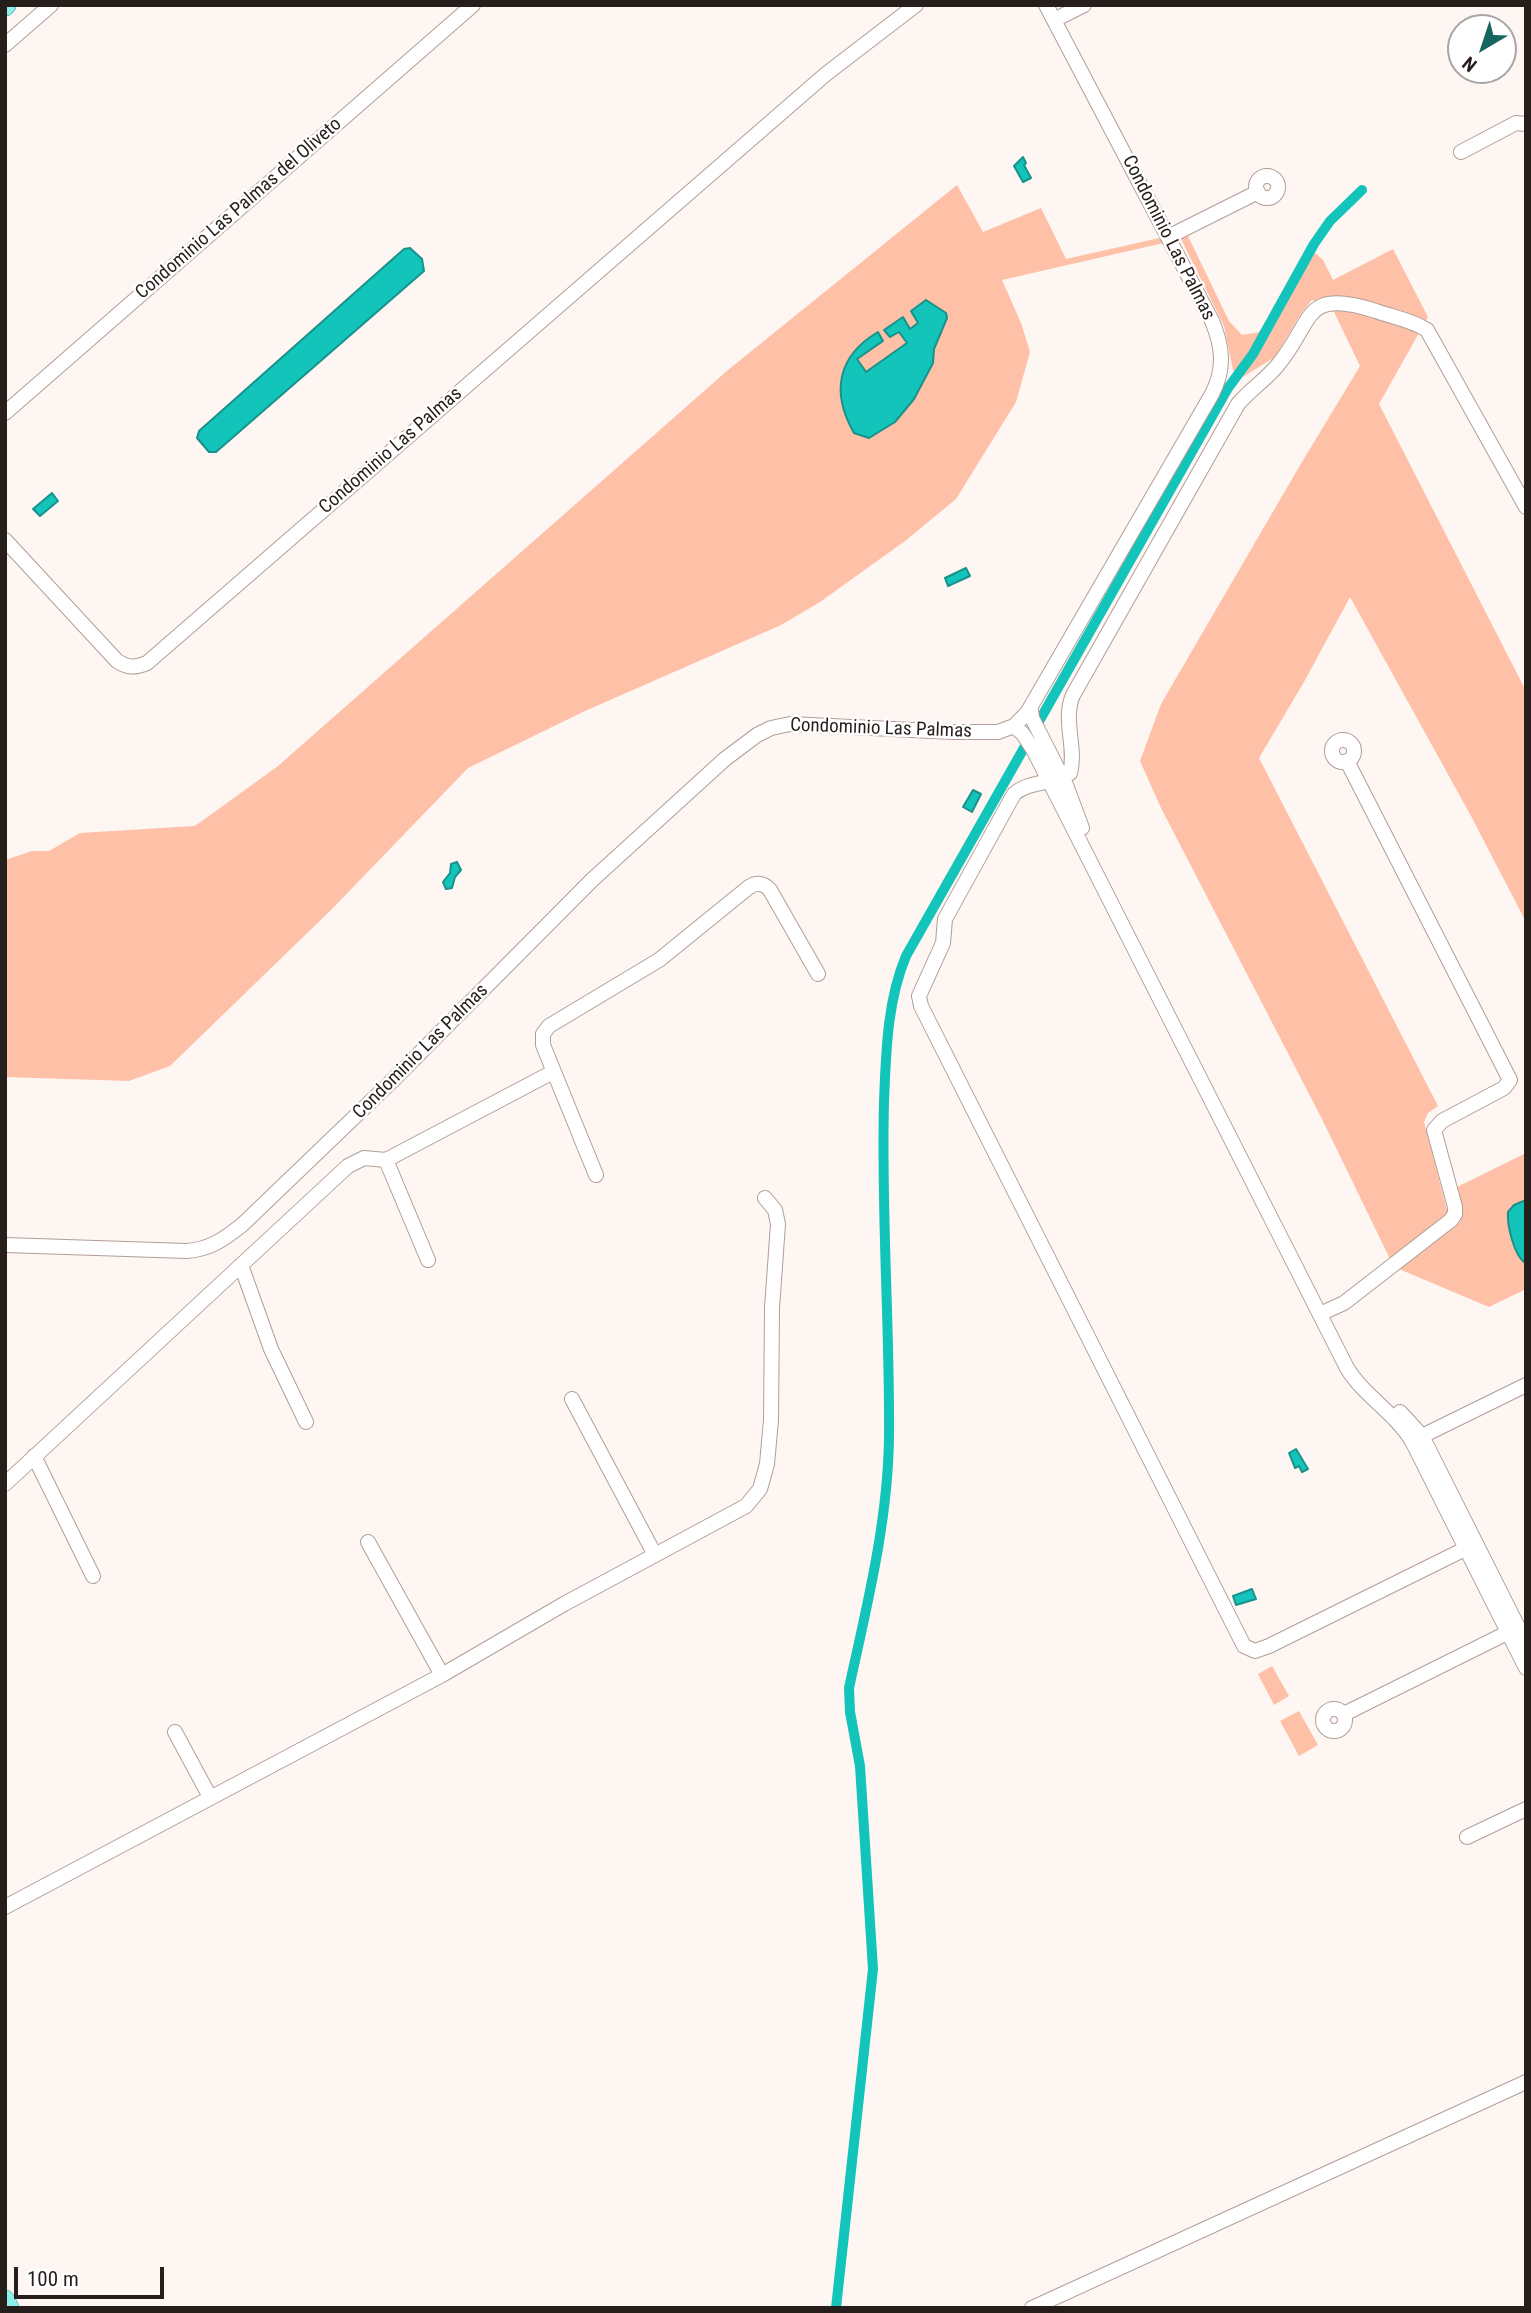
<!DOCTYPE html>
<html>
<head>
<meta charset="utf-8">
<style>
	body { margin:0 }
	#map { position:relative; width:1531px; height:2313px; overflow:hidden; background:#fef6f3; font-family:"Roboto Condensed",sans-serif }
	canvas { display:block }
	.frame { position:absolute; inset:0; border:7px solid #251e1b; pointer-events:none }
	.north { position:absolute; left:1447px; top:14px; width:70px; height:70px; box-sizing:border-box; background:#fff; border:2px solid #a8a5a4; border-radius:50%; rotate:219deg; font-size:19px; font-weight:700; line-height:28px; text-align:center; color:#251e1b }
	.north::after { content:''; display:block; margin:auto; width:24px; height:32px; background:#176560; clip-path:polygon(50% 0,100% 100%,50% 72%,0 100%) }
	.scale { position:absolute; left:14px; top:2267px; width:150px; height:32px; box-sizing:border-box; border:4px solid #251e1b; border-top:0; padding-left:9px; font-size:21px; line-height:24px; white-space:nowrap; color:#251e1b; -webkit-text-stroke:5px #fff; paint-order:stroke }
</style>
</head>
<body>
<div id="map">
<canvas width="1531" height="2313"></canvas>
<div class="frame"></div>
<div class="north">N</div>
<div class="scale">100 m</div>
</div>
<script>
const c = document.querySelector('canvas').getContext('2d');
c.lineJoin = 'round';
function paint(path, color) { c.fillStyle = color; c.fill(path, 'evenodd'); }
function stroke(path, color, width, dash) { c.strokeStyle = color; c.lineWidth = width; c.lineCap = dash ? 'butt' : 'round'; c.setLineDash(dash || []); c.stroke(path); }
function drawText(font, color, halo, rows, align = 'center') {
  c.font = font + ' "Roboto Condensed",sans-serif'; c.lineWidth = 5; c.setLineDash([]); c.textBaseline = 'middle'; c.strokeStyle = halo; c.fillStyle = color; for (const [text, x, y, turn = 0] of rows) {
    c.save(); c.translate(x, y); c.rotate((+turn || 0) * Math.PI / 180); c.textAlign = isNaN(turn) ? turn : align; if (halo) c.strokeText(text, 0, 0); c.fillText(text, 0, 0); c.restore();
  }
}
paint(new Path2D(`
	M 957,185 L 983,232 L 1041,208 L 1066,259 L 1186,232 L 1229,321 L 1242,335 L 1259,332 L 1315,253 L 1323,260 L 1333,280 L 1393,249 L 1428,317 L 1379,404 L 1526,691 L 1526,922 L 1471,816 L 1350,597 L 1304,682 L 1259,758 L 1438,1106 L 1428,1113 L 1424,1122 L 1448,1214 L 1390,1259 L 1322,1119 L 1161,808 L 1140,761 L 1161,704 L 1299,467 L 1360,366 L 1333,310 L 1312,300 L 1300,315 L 1275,357 L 1243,377 L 1233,370 L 1224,326 L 1181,239 L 1002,280 L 1021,323 L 1030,352 L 1016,402 L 956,499 L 905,541 L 820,602 L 781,625 L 585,711 L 468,768 L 332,909 L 170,1066 L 129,1081 L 5,1077 L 5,860 L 32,851 L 49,851 L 80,833 L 194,826 L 202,821 L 278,766 L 728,370 Z
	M 1526,1153 L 1526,1289 L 1489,1307 L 1399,1269 L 1460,1222 L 1462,1214 L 1455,1188 Z
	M 1272,1666 L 1289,1696 L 1274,1705 L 1258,1674 Z
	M 1299,1711 L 1318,1745 L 1299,1756 L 1280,1721 Z`), '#fec0a6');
const water = new Path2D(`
	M 1023,157 L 1026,163 L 1024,165 L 1031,178 L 1023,182 L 1014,166 Z
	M 410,248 L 422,259 L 424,271 L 216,452 L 209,452 L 197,438 L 199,431 L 404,249 Z
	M 926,300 L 946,313 L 947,318 L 934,349 L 933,363 L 914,399 L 895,422 L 869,438 L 854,433 C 831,393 837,356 878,332 L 883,341 L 857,359 L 866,372 L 907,343 L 899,332 L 890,337 L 884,330 L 903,317 L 910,329 L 918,323 L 911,311 Z
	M 52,493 L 58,501 L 40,516 L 33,509 Z
	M 966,568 L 970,576 L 948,586 L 945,578 Z
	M 973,790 L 981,794 L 972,812 L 963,807 Z
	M 457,862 L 461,870 L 455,877 L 452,888 L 446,889 L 443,882 L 450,873 L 451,864 Z
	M 1526,1200 L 1526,1262 L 1524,1262 C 1514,1254 1507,1226 1508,1212 L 1514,1205 Z
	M 1296,1449 L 1308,1469 L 1302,1472 L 1299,1466 L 1295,1468 L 1289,1453 Z
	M 1252,1589 L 1256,1599 L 1236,1605 L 1233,1596 Z`);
paint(water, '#13c4ba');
stroke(water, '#18928a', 2);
stroke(new Path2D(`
	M 836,2308 L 873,1969 L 860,1766 L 850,1712 L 849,1688 C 867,1605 888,1522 889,1437 C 890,1325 881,1214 884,1102 C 886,1053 887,1001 906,956 L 1228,388 L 1253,354 L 1314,244 L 1330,221 L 1362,190`), '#13c4ba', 10);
const minor = new Path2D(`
	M 1054,20 L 1084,5
	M 5,45 L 51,5
	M 1461,152 L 1516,123 L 1526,124
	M1256 187a11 11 0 1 1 22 0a11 11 0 1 1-22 0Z
	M 1168,237 L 1258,192
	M 5,413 L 473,5
	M 5,540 L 117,661 C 128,668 135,668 147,663 L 826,74 L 916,5
	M 1031,709 L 1032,718 L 1066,785 L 1082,828
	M 1014,726 L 1023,734 L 1034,751 L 1347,1368 C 1364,1396 1395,1413 1412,1441 L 1526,1668
	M1332 751a11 11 0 1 1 22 0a11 11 0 1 1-22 0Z
	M 386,1160 L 428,1260
	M 596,1175 L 543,1045 L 543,1034 L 549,1026 L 659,960 L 749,887 C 757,882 764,883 770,890 L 818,974
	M 5,1245 L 187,1251 C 211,1249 224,1239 242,1225 L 391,1082 L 592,880 L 725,759 L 757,735 L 771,728 L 790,724 L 953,732 L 998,732 L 1014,726 L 1027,713 L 1212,394 C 1225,369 1223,347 1212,321 L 1046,5
	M 241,1265 L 271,1349 L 306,1422
	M 1320,1314 L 1344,1303 L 1451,1220 L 1455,1214 L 1455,1207 L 1434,1130 L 1442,1121 L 1504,1088 L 1510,1080 L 1347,761
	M 572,1399 L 655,1555
	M 1400,1412 L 1422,1436 L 1526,1643
	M 1414,1440 L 1526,1385
	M 34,1456 L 93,1576
	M 5,1484 L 348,1166 L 364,1158 L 386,1160 L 553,1072
	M 368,1542 L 442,1675
	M 1475,1544 L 1269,1646 L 1255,1651 L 1244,1646 L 921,1006 L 919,996 L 943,943 L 945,919 L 1014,794 C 1030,780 1054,785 1070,773 C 1077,748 1062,720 1073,695 L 1238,404 C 1250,390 1265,380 1277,366 C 1315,321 1301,287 1376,311 C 1392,317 1412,320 1427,330 L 1526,507
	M1323 1720a11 11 0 1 1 22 0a11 11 0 1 1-22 0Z
	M 1344,1714 L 1515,1629
	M 175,1732 L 210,1797
	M 1467,1837 L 1526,1809
	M 5,1907 L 442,1675 L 564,1604 L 746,1506 L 760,1489 L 767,1464 L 771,1420 L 772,1308 L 778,1224 L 775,1210 L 765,1198
	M 1032,2308 L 1526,2082`);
const major = new Path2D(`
	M 5,7 L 7,5
	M 5,2299 L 10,2308`);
stroke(minor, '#b19e97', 16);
stroke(major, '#369f97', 19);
stroke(minor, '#fff', 14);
stroke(major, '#8cefe9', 18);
drawText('19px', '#251e1b', '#fff', [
	["Condominio Las Palmas del Oliveto",239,209,-41],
	["Condominio Las Palmas",1168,238,63],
	["Condominio Las Palmas",391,451,-41],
	["Condominio Las Palmas",881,729,2],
	["Condominio Las Palmas",421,1052,-45]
]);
</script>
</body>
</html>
